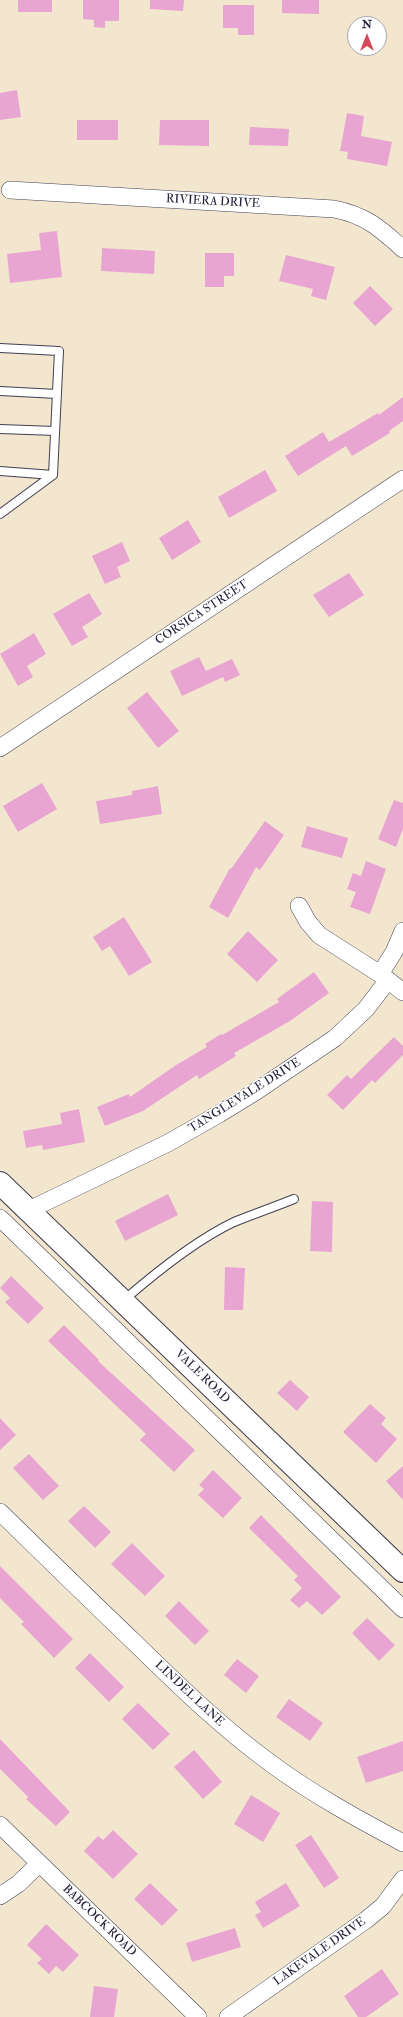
<!DOCTYPE html>
<html>
<head>
<meta charset="utf-8">
<style>
	body { margin:0 }
	#map { position:relative; width:403px; height:2017px; overflow:hidden; background:#f2e6ce; font-family:"IM FELL Double Pica",serif }
	canvas { display:block }
	.north { position:absolute; left:347px; top:16px; width:40px; height:40px; box-sizing:border-box; background:#fff; border:1px solid #a7a7b1; border-radius:50%; rotate:0deg; font-size:11px; font-weight:700; line-height:16px; text-align:center; color:#22223b }
	.north::after { content:''; display:block; margin:auto; width:14px; height:18px; background:#d1495b; clip-path:polygon(50% 0,100% 100%,50% 72%,0 100%) }
</style>
</head>
<body>
<div id="map">
<canvas width="403" height="2017"></canvas>
<div class="north">N</div>
</div>
<script>
const c = document.querySelector('canvas').getContext('2d');
c.lineJoin = 'round';
function paint(path, color) { c.fillStyle = color; c.fill(path, 'evenodd'); }
function stroke(path, color, width, dash) { c.strokeStyle = color; c.lineWidth = width; c.lineCap = dash ? 'butt' : 'round'; c.setLineDash(dash || []); c.stroke(path); }
function drawText(font, color, halo, rows, align = 'center') {
  c.font = font + ' "IM FELL Double Pica",serif'; c.lineWidth = 3; c.setLineDash([]); c.textBaseline = 'middle'; c.strokeStyle = halo; c.fillStyle = color; for (const [text, x, y, turn = 0] of rows) {
    c.save(); c.translate(x, y); c.rotate((+turn || 0) * Math.PI / 180); c.textAlign = isNaN(turn) ? turn : align; if (halo) c.strokeText(text, 0, 0); c.fillText(text, 0, 0); c.restore();
  }
}
paint(new Path2D(`
	M 18,0 L 52,0 L 52,12 L 18,12 Z
	M 83,0 L 119,0 L 119,21 L 105,21 L 105,28 L 94,27 L 94,20 L 83,19 Z
	M 150,0 L 184,0 L 183,11 L 150,9 Z
	M 282,0 L 319,0 L 319,14 L 282,13 Z
	M 223,5 L 254,5 L 254,35 L 238,35 L 238,28 L 223,28 Z
	M 17,90 L 21,117 L 0,120 L 0,93 Z
	M 347,113 L 364,116 L 361,136 L 392,142 L 387,166 L 347,159 L 348,152 L 340,151 Z
	M 77,120 L 118,120 L 118,140 L 77,140 Z
	M 160,120 L 209,120 L 209,146 L 159,145 Z
	M 250,127 L 289,129 L 288,146 L 249,145 Z
	M 57,231 L 62,277 L 10,283 L 7,254 L 41,250 L 39,233 Z
	M 102,248 L 155,251 L 154,274 L 101,271 Z
	M 205,253 L 234,253 L 234,276 L 224,276 L 224,287 L 205,287 Z
	M 286,255 L 335,267 L 326,300 L 311,296 L 313,289 L 279,281 Z
	M 370,286 L 393,309 L 375,326 L 353,303 Z
	M 403,397 L 403,421 L 389,431 L 390,433 L 352,456 L 346,446 L 298,476 L 285,456 L 323,432 L 329,442 L 378,413 L 379,415 Z
	M 265,470 L 277,491 L 229,518 L 218,497 Z
	M 188,520 L 201,542 L 172,560 L 159,538 Z
	M 122,542 L 130,561 L 117,567 L 121,577 L 105,584 L 92,556 Z
	M 349,573 L 364,595 L 329,617 L 313,595 Z
	M 89,593 L 102,614 L 82,627 L 88,637 L 72,646 L 53,614 Z
	M 34,633 L 46,654 L 27,666 L 33,677 L 18,686 L 0,654 Z
	M 199,657 L 206,671 L 232,659 L 240,675 L 225,682 L 223,677 L 182,696 L 170,671 Z
	M 147,692 L 179,731 L 158,748 L 127,708 Z
	M 42,783 L 57,809 L 18,832 L 3,806 Z
	M 158,786 L 162,814 L 100,824 L 96,801 L 132,795 L 132,791 Z
	M 394,800 L 403,803 L 403,829 L 396,847 L 378,839 Z
	M 265,821 L 284,835 L 260,870 L 256,867 L 228,918 L 209,907 L 230,868 L 231,869 Z
	M 307,826 L 348,838 L 342,858 L 301,847 Z
	M 366,861 L 386,869 L 370,914 L 350,907 L 356,892 L 347,889 L 353,873 L 361,876 Z
	M 124,917 L 152,962 L 129,976 L 110,946 L 102,951 L 93,937 Z
	M 248,931 L 278,960 L 257,982 L 227,954 Z
	M 314,972 L 329,993 L 290,1021 L 234,1053 L 236,1056 L 199,1079 L 197,1075 L 143,1111 L 105,1126 L 97,1107 L 129,1094 L 130,1097 L 176,1065 L 207,1047 L 205,1044 L 221,1034 L 222,1035 L 279,1002 L 277,999 Z
	M 394,1037 L 403,1046 L 403,1055 L 375,1083 L 372,1080 L 343,1110 L 327,1095 L 347,1075 L 351,1079 Z
	M 79,1109 L 85,1142 L 43,1150 L 42,1145 L 26,1148 L 23,1131 L 62,1124 L 60,1113 Z
	M 168,1194 L 178,1215 L 125,1241 L 115,1221 Z
	M 312,1201 L 333,1202 L 332,1252 L 310,1251 Z
	M 225,1267 L 245,1268 L 243,1310 L 224,1310 Z
	M 11,1276 L 44,1308 L 28,1324 L 5,1302 L 10,1298 L 0,1288 Z
	M 64,1325 L 99,1360 L 98,1361 L 195,1450 L 174,1472 L 140,1440 L 146,1434 L 48,1341 Z
	M 290,1380 L 309,1397 L 297,1411 L 277,1393 Z
	M 370,1404 L 386,1418 L 381,1424 L 397,1439 L 376,1463 L 343,1432 Z
	M 0,1418 L 16,1435 L 0,1450 Z
	M 29,1454 L 59,1486 L 43,1500 L 13,1468 Z
	M 403,1466 L 403,1500 L 386,1481 Z
	M 213,1470 L 242,1498 L 223,1518 L 198,1495 L 204,1489 L 199,1485 Z
	M 84,1506 L 111,1532 L 95,1548 L 68,1521 Z
	M 261,1515 L 341,1597 L 322,1615 L 307,1601 L 299,1608 L 290,1600 L 302,1588 L 294,1580 L 298,1576 L 249,1528 Z
	M 132,1543 L 165,1576 L 145,1596 L 111,1564 Z
	M 0,1566 L 73,1639 L 54,1658 L 21,1624 L 24,1622 L 0,1598 Z
	M 179,1601 L 209,1631 L 195,1645 L 165,1616 Z
	M 367,1618 L 395,1645 L 379,1661 L 352,1633 Z
	M 90,1653 L 124,1687 L 109,1702 L 75,1668 Z
	M 237,1659 L 259,1676 L 246,1693 L 224,1675 Z
	M 289,1699 L 323,1723 L 310,1741 L 276,1717 Z
	M 138,1703 L 170,1734 L 153,1750 L 122,1719 Z
	M 0,1739 L 70,1812 L 56,1826 L 26,1799 L 28,1797 L 0,1769 Z
	M 403,1741 L 403,1771 L 366,1783 L 357,1757 Z
	M 194,1750 L 222,1782 L 203,1799 L 174,1767 Z
	M 251,1795 L 280,1813 L 263,1842 L 234,1824 Z
	M 113,1830 L 138,1854 L 113,1879 L 84,1851 L 98,1836 L 103,1840 Z
	M 311,1835 L 339,1878 L 324,1888 L 295,1845 Z
	M 150,1883 L 178,1910 L 162,1926 L 134,1899 Z
	M 286,1883 L 300,1906 L 263,1928 L 255,1915 L 261,1912 L 255,1902 Z
	M 46,1924 L 79,1955 L 63,1972 L 56,1966 L 49,1974 L 37,1963 L 42,1959 L 27,1945 Z
	M 235,1928 L 241,1947 L 192,1962 L 186,1943 Z
	M 382,1969 L 399,1994 L 366,2017 L 358,2017 L 344,1996 Z
	M 94,1986 L 118,1989 L 114,2017 L 90,2017 Z`), '#e9a5d1');
const service = new Path2D(`
	M 0,348 L 59,351 L 53,475 L 0,514
	M 0,391 L 57,394
	M 0,429 L 55,431
	M 0,471 L 53,475
	M 124,1300 C 154,1274 198,1239 234,1222 C 254,1214 274,1207 294,1199`);
const minor = new Path2D(`
	M 10,190 L 334,209 C 365,215 380,228 403,249
	M 0,748 L 403,479
	M 299,906 L 308,922 L 319,935 L 380,974 L 403,992
	M 380,974 L 394,952 L 403,931
	M 29,1210 L 168,1143 L 219,1114 L 255,1092 L 335,1038 L 366,1009 L 388,980
	M 0,1218 L 403,1609
	M 0,1512 C 44,1555 88,1598 133,1641 C 178,1685 222,1728 273,1765 C 314,1795 358,1819 403,1843
	M 0,1825 L 198,2017
	M 0,1896 L 18,1884 L 39,1864
	M 228,2017 L 366,1920 L 383,1906 L 403,1879`);
const secondary = new Path2D(`
	M 0,1183 L 403,1571`);
stroke(service, '#413f51', 10);
stroke(minor, '#413f51', 18);
stroke(secondary, '#413f51', 24);
stroke(service, '#fff', 8);
stroke(minor, '#fff', 17);
stroke(secondary, '#fff', 22);
drawText('12px', '#22223b', '#fff', [
	["RIVIERA DRIVE",213,202,3],
	["CORSICA STREET",202,613,-33],
	["TANGLEVALE DRIVE",245,1096,-32],
	["VALE ROAD",202,1377,44],
	["LINDEL LANE",189,1694,43],
	["BABCOCK ROAD",99,1921,44],
	["LAKEVALE DRIVE",320,1952,-35]
]);
</script>
</body>
</html>
